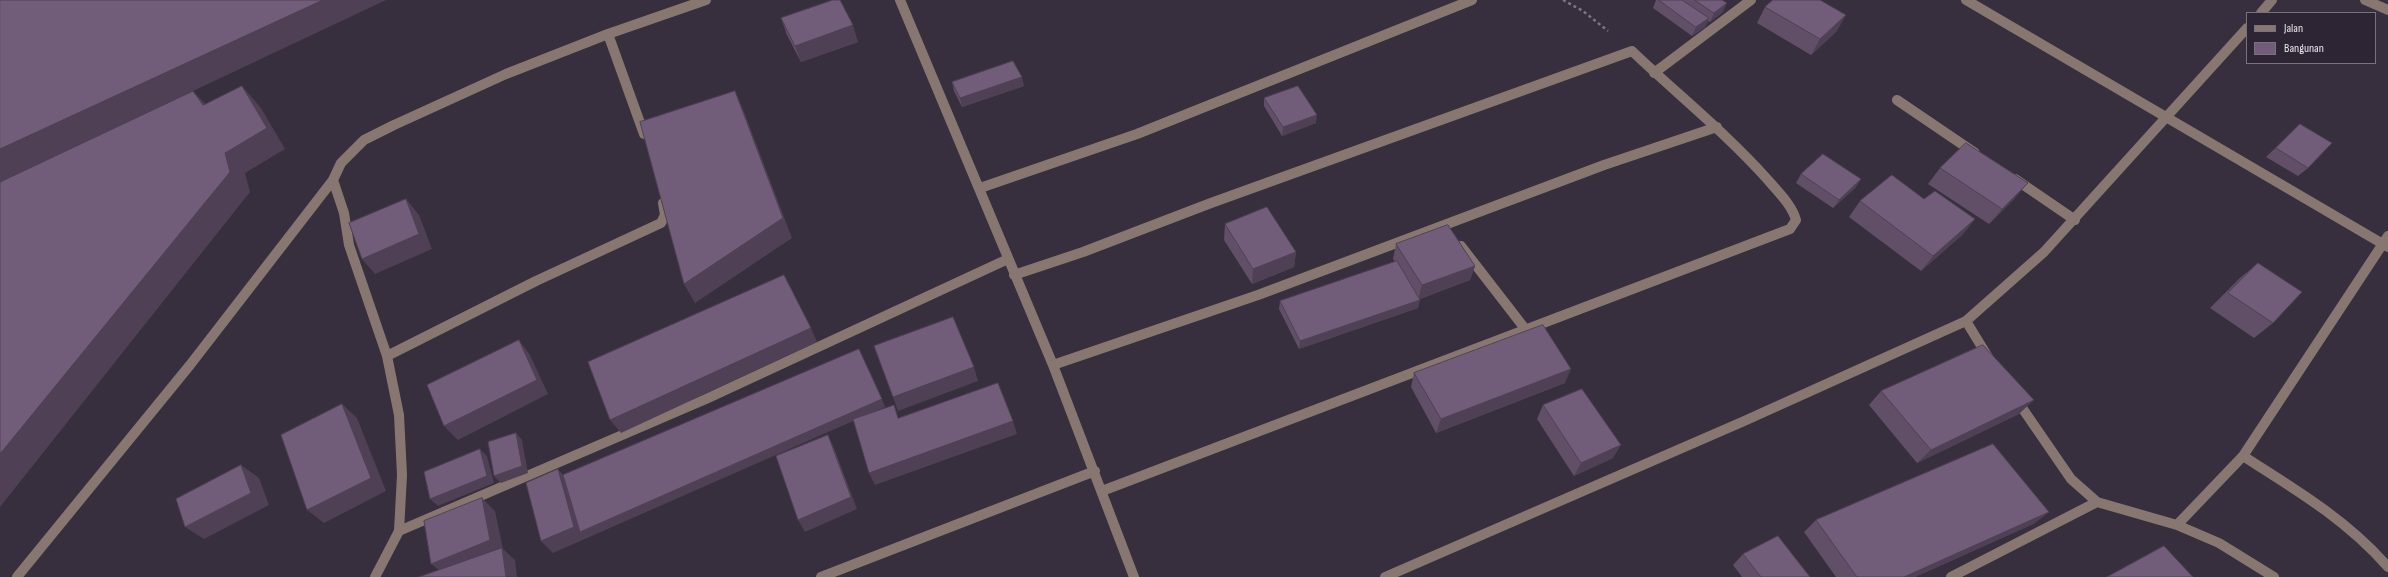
<!DOCTYPE html>
<html>
<head>
<meta charset="utf-8">
<style>
	body { margin:0 }
	#map { position:relative; width:2388px; height:577px; overflow:hidden; background:#372f3d; font-family:"Sofia Sans Condensed",sans-serif }
	canvas { display:block }
	.legend { position:absolute; left:2246px; top:12px; width:130px; height:52px; box-sizing:border-box; background:#2d2533; border:1px solid #79727e; margin:0; padding:5px 7px; list-style:none; font-size:12px; color:#eae5ee }
	.legend li { display:flex; align-items:center; gap:8px; height:20px }
	.legend b { width:20px; border:1px solid #79727e }
</style>
</head>
<body>
<div id="map">
<canvas width="2388" height="577"></canvas>
<ul class="legend">
<li><b style="height:5px;background:#887771"></b>Jalan</li>
<li><b style="height:11px;background:#715c79"></b>Bangunan</li>
</ul>
</div>
<script>
const c = document.querySelector('canvas').getContext('2d');
c.lineJoin = 'round';
function stroke(path, color, width, dash) { c.strokeStyle = color; c.lineWidth = width; c.lineCap = dash ? 'butt' : 'round'; c.setLineDash(dash || []); c.stroke(path); }
function paint(path, color) { c.fillStyle = color; c.fill(path, 'evenodd'); }
stroke(new Path2D(`
	M 1563,0 L 1583,11 L 1608,31`), '#7c7682', 2.5, [3, 3]);
stroke(new Path2D(`
	M 900,0 L 1053,365 L 1134,577
	M 1966,0 L 2388,247
	M 2365,0 L 2388,10
	M 2261,13 L 2272,0
	M 608,34 L 644,134
	M 1654,73 L 1751,0
	M 1897,100 L 1975,153
	M 2015,179 L 2075,220
	M 980,188 L 1137,134 L 1472,0
	M 1461,246 L 1526,330
	M 1014,275 L 1083,252 L 1211,203 L 1632,51 C 1677,94 1726,133 1768,180 C 1778,192 1792,205 1796,220 L 1790,229 L 1102,491
	M 1966,321 L 1988,357
	M 387,356 L 536,281 L 661,223 L 665,215 L 663,203
	M 1053,365 L 1258,295 L 1604,165 L 1717,127
	M 2016,399 L 2071,479 L 2097,502 L 2177,525 L 2219,543 L 2274,577
	M 2243,456 C 2295,489 2347,520 2388,567
	M 2177,525 L 2243,456 L 2388,236
	M 399,531 L 706,399 L 1008,259
	M 17,577 L 190,365 L 333,180
	M 375,577 L 399,531 L 402,475 L 399,415 L 387,356 L 349,245 L 344,213 L 333,180 L 341,163 L 364,140 L 394,125 L 506,74 L 608,34 L 706,0
	M 821,577 L 1095,471
	M 1385,577 L 1742,422 L 1966,321 L 2044,252 L 2247,28
	M 1951,577 L 2097,502`), '#887771', 10);
paint(new Path2D(`
	M 1656,0 L 1722,0 L 1723,12 L 1710,22 L 1708,21 L 1705,27 L 1692,36 L 1653,8 Z
	M 1765,7 L 1837,31 L 1811,55 L 1757,23 Z
	M 781,18 L 858,42 L 801,62 L 787,35 Z
	M 952,82 L 1024,86 L 962,107 L 954,91 Z
	M 1264,98 L 1316,123 L 1282,136 L 1264,106 Z
	M 2300,124 L 2308,168 L 2298,176 L 2266,157 Z
	M 1940,168 L 2015,198 L 1989,224 L 1928,184 Z
	M 1801,174 L 1861,179 L 1855,188 L 1833,208 L 1796,183 Z
	M 1924,199 L 1975,219 L 1962,235 L 1921,271 L 1849,217 L 1860,201 Z
	M 1225,224 L 1296,252 L 1294,267 L 1252,284 L 1224,240 Z
	M 1396,244 L 1475,266 L 1470,280 L 1420,299 L 1418,308 L 1299,349 L 1279,309 L 1280,301 L 1395,262 L 1393,259 Z
	M 2258,263 L 2273,323 L 2254,338 L 2210,308 L 2240,278 Z
	M 1414,373 L 1565,383 L 1436,433 L 1411,387 Z
	M 1881,391 L 2019,414 L 1917,463 L 1869,405 Z
	M 1543,405 L 1613,458 L 1574,476 L 1537,419 Z
	M 2049,512 L 2033,524 L 1915,577 L 1836,577 L 1804,532 L 1816,520 Z
	M 1743,554 L 1810,577 L 1742,577 L 1733,565 Z`), '#614f68');
paint(new Path2D(`
	M 323,0 L 386,0 L 0,182 L 0,149 Z
	M 1727,3 L 1723,12 L 1710,22 L 1714,13 Z
	M 1846,15 L 1837,31 L 1811,55 L 1820,39 Z
	M 1709,18 L 1705,27 L 1692,36 L 1696,27 Z
	M 853,25 L 858,42 L 801,62 L 795,46 Z
	M 1022,77 L 1024,86 L 962,107 L 960,98 Z
	M 242,86 L 261,108 L 285,149 L 245,173 L 250,192 L 0,507 L 0,454 Z
	M 193,91 L 213,112 L 203,105 Z
	M 735,91 L 744,112 L 792,238 L 695,303 L 684,284 Z
	M 1317,115 L 1316,123 L 1282,136 L 1283,127 Z
	M 1861,179 L 1855,188 L 1833,208 L 1839,200 Z
	M 2028,183 L 2015,198 L 1989,224 L 2002,209 Z
	M 406,199 L 419,215 L 432,249 L 375,274 L 362,259 Z
	M 1975,219 L 1962,235 L 1921,271 L 1933,256 Z
	M 1296,252 L 1294,267 L 1252,284 L 1253,269 Z
	M 1475,266 L 1470,280 L 1418,300 L 1422,285 Z
	M 1420,300 L 1418,308 L 1299,349 L 1300,341 Z
	M 811,328 L 817,342 L 621,433 L 610,420 Z
	M 519,340 L 530,355 L 548,394 L 458,440 L 444,426 Z
	M 974,367 L 978,381 L 898,411 L 893,397 Z
	M 1571,369 L 1565,383 L 1436,433 L 1441,419 Z
	M 882,399 L 885,407 L 553,553 L 541,541 L 558,469 L 569,482 Z
	M 2034,400 L 2019,414 L 1917,463 L 1931,450 Z
	M 342,404 L 357,418 L 386,491 L 324,523 L 307,510 Z
	M 1013,421 L 1017,434 L 875,485 L 869,473 Z
	M 516,433 L 522,440 L 528,473 L 501,483 L 494,476 Z
	M 828,435 L 834,448 L 857,509 L 805,532 L 798,520 Z
	M 1621,445 L 1613,458 L 1574,476 L 1581,463 Z
	M 480,449 L 487,456 L 494,483 L 438,506 L 430,499 Z
	M 241,465 L 259,478 L 269,505 L 204,539 L 185,527 Z
	M 482,498 L 495,511 L 503,549 L 515,560 L 517,577 L 446,575 L 431,564 Z
	M 2049,512 L 2033,524 L 1915,577 L 1904,577 Z`), '#4f4055');
const building = new Path2D(`
	M 0,0 L 323,0 L 0,149 Z
	M 833,0 L 840,0 L 853,25 L 795,46 L 781,18 Z
	M 1659,0 L 1682,0 L 1709,18 L 1696,27 Z
	M 1695,0 L 1722,0 L 1727,3 L 1714,13 Z
	M 1773,0 L 1820,0 L 1846,15 L 1820,39 L 1765,7 Z
	M 1013,61 L 1022,77 L 960,98 L 952,82 Z
	M 242,86 L 267,128 L 225,153 L 230,172 L 0,454 L 0,182 L 193,91 L 203,105 Z
	M 1298,86 L 1317,115 L 1283,127 L 1264,98 Z
	M 735,91 L 783,218 L 684,284 L 640,122 Z
	M 2300,124 L 2332,143 L 2308,168 L 2276,148 Z
	M 1966,143 L 2028,183 L 2002,209 L 1940,168 Z
	M 1823,154 L 1861,179 L 1839,200 L 1801,174 Z
	M 1892,175 L 1924,199 L 1935,191 L 1975,219 L 1933,256 L 1860,201 Z
	M 406,199 L 419,234 L 362,259 L 349,223 Z
	M 1267,207 L 1296,252 L 1253,269 L 1225,224 Z
	M 1448,225 L 1475,266 L 1422,285 L 1396,244 Z
	M 1397,261 L 1420,300 L 1300,341 L 1280,301 Z
	M 2258,263 L 2302,292 L 2273,323 L 2228,293 Z
	M 784,275 L 811,328 L 610,420 L 588,362 Z
	M 953,317 L 974,367 L 893,397 L 874,346 Z
	M 1543,325 L 1571,369 L 1441,419 L 1414,373 Z
	M 519,340 L 537,380 L 444,426 L 427,385 Z
	M 1983,345 L 2034,400 L 1931,450 L 1881,391 Z
	M 859,349 L 882,399 L 580,532 L 563,475 Z
	M 998,383 L 1013,421 L 869,473 L 853,419 L 894,405 L 898,418 Z
	M 1582,389 L 1621,445 L 1581,463 L 1543,405 Z
	M 342,404 L 371,478 L 307,510 L 281,435 Z
	M 516,433 L 522,466 L 494,476 L 488,442 Z
	M 828,435 L 851,497 L 798,520 L 776,456 Z
	M 1993,444 L 2049,512 L 1904,577 L 1857,577 L 1816,520 Z
	M 480,449 L 487,476 L 430,499 L 424,472 Z
	M 241,465 L 251,493 L 185,527 L 176,499 Z
	M 558,469 L 574,527 L 541,541 L 526,483 Z
	M 482,498 L 490,540 L 431,564 L 424,521 Z
	M 1778,536 L 1810,577 L 1761,577 L 1743,554 Z
	M 2164,546 L 2193,577 L 2107,577 Z
	M 502,548 L 506,577 L 419,577 Z`);
paint(building, '#715c79');
stroke(building, '#4f4055', 1);
</script>
</body>
</html>
